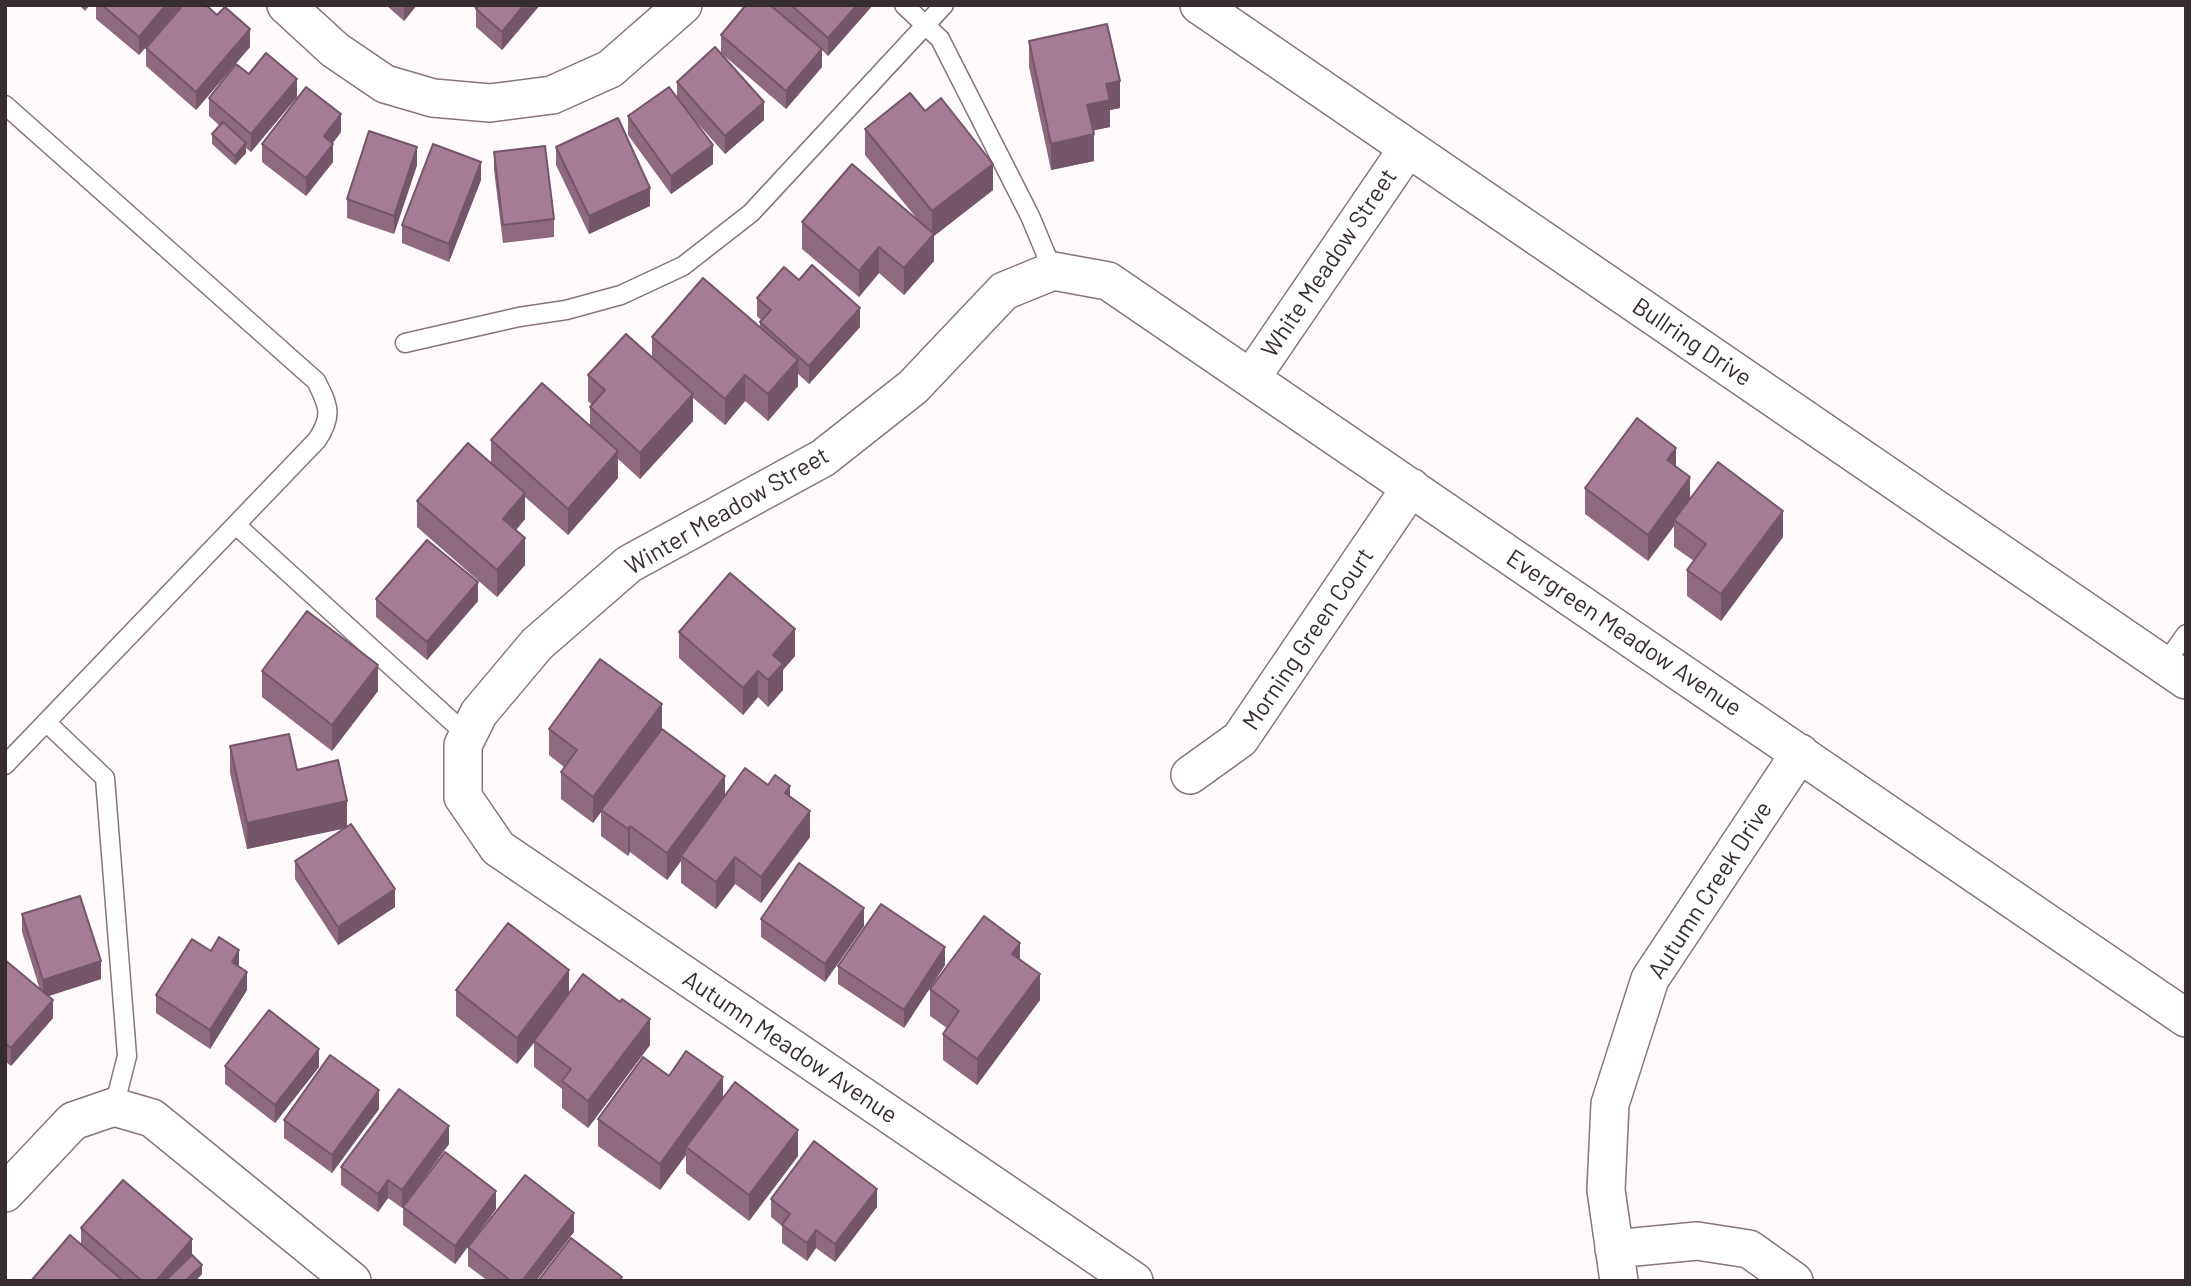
<!DOCTYPE html>
<html>
<head>
<meta charset="utf-8">
<style>
	body { margin:0 }
	#map { position:relative; width:2191px; height:1286px; overflow:hidden; background:#fef9fa; font-family:Barlow,sans-serif }
	canvas { display:block }
	.frame { position:absolute; inset:0; border:7px solid #362d2f; pointer-events:none }
</style>
</head>
<body>
<div id="map">
<canvas width="2191" height="1286"></canvas>
<div class="frame"></div>
</div>
<script>
const c = document.querySelector('canvas').getContext('2d');
c.lineJoin = 'round';
function stroke(path, color, width, dash) { c.strokeStyle = color; c.lineWidth = width; c.lineCap = dash ? 'butt' : 'round'; c.setLineDash(dash || []); c.stroke(path); }
function paint(path, color) { c.fillStyle = color; c.fill(path, 'evenodd'); }
function drawText(font, color, halo, rows, align = 'center') {
  c.font = font + ' Barlow,sans-serif'; c.lineWidth = 6; c.setLineDash([]); c.textBaseline = 'middle'; c.strokeStyle = halo; c.fillStyle = color; for (const [text, x, y, turn = 0] of rows) {
    c.save(); c.translate(x, y); c.rotate((+turn || 0) * Math.PI / 180); c.textAlign = isNaN(turn) ? turn : align; if (halo) c.strokeText(text, 0, 0); c.fillText(text, 0, 0); c.restore();
  }
}
const lane = new Path2D(`
	M 904,5 L 940,39 L 1030,216 L 1053,271
	M 5,105 L 316,381 C 329,406 333,416 317,440 L 5,765
	M 405,343 L 519,317 L 566,310 L 621,295 L 683,266 L 751,213 L 944,5
	M 236,525 L 468,736
	M 2164,665 L 2186,634
	M 46,722 L 105,778 L 127,1056 L 114,1107`);
const street = new Path2D(`
	M 286,5 L 335,50 L 385,84 L 433,98 L 490,103 L 552,95 L 610,69 L 683,5
	M 1199,5 L 2186,680
	M 1251,378 L 1408,148
	M 1190,775 L 1240,739 L 1411,487
	M 5,1193 L 73,1121 L 114,1107 L 152,1118 L 352,1281
	M 1614,1249 L 1697,1241 L 1749,1249 L 1794,1281
	M 1134,1281 L 498,848 L 463,797 L 463,745 L 479,713 L 537,644 L 629,564 L 823,458 L 913,387 L 1004,291 L 1053,271 L 1108,281 L 2186,1018
	M 1619,1281 L 1606,1190 L 1610,1104 L 1650,979 L 1800,753`);
stroke(lane, '#887578', 21);
stroke(street, '#887578', 40);
stroke(lane, '#fff', 18);
stroke(street, '#fff', 37);
paint(new Path2D(`
	M 79,5 L 90,5 L 85,11 Z
	M 96,5 L 182,5 L 139,55 L 96,19 Z
	M 386,5 L 417,5 L 404,21 Z
	M 472,5 L 540,5 L 502,50 L 476,27 L 476,9 Z
	M 772,5 L 873,5 L 828,56 L 822,50 L 822,67 L 786,109 L 721,53 L 721,35 L 772,7 Z
	M 1029,41 L 1120,108 L 1110,110 L 1110,127 L 1093,130 L 1094,161 L 1051,170 L 1029,67 Z
	M 250,47 L 196,110 L 146,66 L 146,48 Z
	M 249,74 L 297,97 L 251,152 L 246,148 L 246,153 L 235,165 L 212,144 L 212,134 L 220,126 L 209,116 L 209,98 Z
	M 677,82 L 764,120 L 725,154 L 692,117 L 713,164 L 671,194 L 628,135 L 628,116 L 677,97 Z
	M 925,111 L 993,190 L 934,236 L 934,261 L 904,295 L 879,273 L 859,297 L 802,249 L 802,222 L 918,220 L 865,155 L 865,129 Z
	M 341,132 L 333,143 L 333,162 L 306,196 L 262,162 L 262,144 Z
	M 556,147 L 650,206 L 589,234 L 556,165 Z
	M 494,152 L 554,219 L 554,237 L 503,243 L 494,170 Z
	M 417,165 L 394,234 L 347,218 L 347,199 Z
	M 481,180 L 449,262 L 402,243 L 402,225 Z
	M 799,280 L 860,327 L 809,384 L 798,374 L 798,386 L 768,421 L 745,401 L 725,425 L 693,398 L 693,421 L 640,479 L 618,459 L 618,478 L 568,535 L 525,497 L 525,519 L 516,530 L 525,565 L 497,597 L 417,527 L 417,501 L 491,463 L 491,440 L 590,426 L 590,407 L 592,405 L 588,401 L 588,375 L 652,358 L 652,337 L 760,327 L 760,322 L 761,320 L 757,316 L 757,298 Z
	M 1676,467 L 1690,499 L 1783,537 L 1721,621 L 1687,596 L 1687,570 L 1694,561 L 1674,547 L 1674,526 L 1648,561 L 1585,514 L 1585,488 Z
	M 376,599 L 478,601 L 427,660 L 376,617 Z
	M 679,632 L 795,656 L 783,670 L 783,690 L 768,707 L 758,697 L 743,715 L 679,658 Z
	M 262,671 L 378,691 L 332,751 L 262,697 Z
	M 549,729 L 662,729 L 725,797 L 768,785 L 790,796 L 810,837 L 761,903 L 735,884 L 716,909 L 681,883 L 681,861 L 667,880 L 630,852 L 628,856 L 601,836 L 601,812 L 593,823 L 561,799 L 561,772 L 564,767 L 549,755 Z
	M 230,746 L 297,770 L 347,826 L 395,907 L 338,945 L 295,879 L 295,861 L 344,828 L 247,849 L 230,773 Z
	M 22,914 L 101,979 L 48,996 L 53,1018 L 11,1066 L 6,1062 L 5,1078 L 5,960 L 40,990 L 22,932 Z
	M 761,919 L 864,926 L 825,982 L 761,937 Z
	M 211,951 L 239,967 L 247,990 L 210,1049 L 156,1013 L 156,995 Z
	M 1020,960 L 1040,1000 L 977,1085 L 943,1060 L 943,1034 L 947,1028 L 930,1016 L 930,989 Z
	M 945,965 L 904,1028 L 838,984 L 838,966 Z
	M 456,990 L 569,993 L 650,1045 L 588,1128 L 562,1108 L 562,1089 L 534,1067 L 534,1043 L 517,1064 L 456,1016 Z
	M 225,1066 L 319,1067 L 275,1123 L 225,1084 Z
	M 723,1098 L 798,1156 L 749,1221 L 686,1173 L 686,1155 L 660,1190 L 598,1146 L 598,1119 Z
	M 379,1109 L 332,1173 L 284,1138 L 284,1120 Z
	M 449,1144 L 402,1208 L 388,1198 L 378,1212 L 341,1185 L 341,1167 Z
	M 771,1199 L 877,1207 L 835,1262 L 816,1248 L 807,1261 L 782,1243 L 782,1226 L 771,1217 Z
	M 403,1207 L 496,1209 L 455,1264 L 403,1225 Z
	M 81,1228 L 192,1255 L 202,1274 L 195,1281 L 31,1281 L 81,1245 Z
	M 574,1232 L 536,1281 L 488,1281 L 468,1266 L 468,1247 Z`), '#8f6a7f');
paint(new Path2D(`
	M 166,5 L 182,5 L 139,55 L 139,37 Z
	M 404,5 L 417,5 L 404,21 Z
	M 524,5 L 540,5 L 502,50 L 502,32 Z
	M 857,5 L 873,5 L 828,56 L 828,38 Z
	M 250,29 L 250,47 L 196,110 L 196,92 Z
	M 822,49 L 822,67 L 786,109 L 786,91 Z
	M 297,79 L 297,97 L 251,152 L 251,134 Z
	M 1120,81 L 1120,108 L 1110,110 L 1110,127 L 1087,132 L 1087,105 L 1106,84 Z
	M 764,102 L 764,120 L 725,154 L 725,136 Z
	M 341,114 L 341,132 L 324,154 L 324,136 Z
	M 1094,134 L 1094,161 L 1051,170 L 1051,144 Z
	M 246,143 L 246,153 L 235,165 L 235,156 Z
	M 333,144 L 333,162 L 306,196 L 306,178 Z
	M 713,145 L 713,164 L 671,194 L 671,176 Z
	M 417,147 L 417,165 L 394,234 L 394,216 Z
	M 481,162 L 481,180 L 449,262 L 449,244 Z
	M 993,164 L 993,190 L 934,236 L 934,261 L 904,295 L 904,268 L 932,237 L 932,211 Z
	M 650,188 L 650,206 L 589,234 L 589,216 Z
	M 879,247 L 879,273 L 859,297 L 859,271 Z
	M 860,308 L 860,327 L 809,384 L 809,366 Z
	M 798,360 L 798,386 L 768,421 L 768,394 Z
	M 745,375 L 745,401 L 725,425 L 725,399 Z
	M 693,394 L 693,421 L 640,479 L 640,453 Z
	M 1676,448 L 1676,474 L 1667,460 Z
	M 618,451 L 618,478 L 568,535 L 568,509 Z
	M 1690,477 L 1690,504 L 1674,520 L 1674,526 L 1648,561 L 1648,535 Z
	M 525,493 L 525,519 L 503,545 L 503,519 Z
	M 1783,511 L 1783,537 L 1721,621 L 1721,594 Z
	M 525,538 L 525,565 L 497,597 L 497,570 Z
	M 478,582 L 478,601 L 427,660 L 427,642 Z
	M 795,629 L 795,656 L 783,670 L 783,690 L 768,707 L 768,680 L 773,655 Z
	M 378,665 L 378,691 L 332,751 L 332,725 Z
	M 758,671 L 758,697 L 743,715 L 743,688 Z
	M 662,704 L 662,731 L 601,810 L 601,812 L 593,823 L 593,797 Z
	M 725,776 L 725,802 L 681,856 L 681,861 L 667,880 L 667,853 Z
	M 790,786 L 790,813 L 785,793 Z
	M 347,801 L 347,828 L 247,849 L 247,823 Z
	M 810,811 L 810,837 L 761,903 L 761,877 Z
	M 630,826 L 630,852 L 628,856 L 628,829 Z
	M 735,857 L 735,884 L 716,909 L 716,882 Z
	M 395,889 L 395,907 L 338,945 L 338,927 Z
	M 864,908 L 864,926 L 825,982 L 825,964 Z
	M 1020,943 L 1020,969 L 1012,954 Z
	M 945,947 L 945,965 L 904,1028 L 904,1010 Z
	M 239,950 L 239,968 L 232,962 Z
	M 101,961 L 101,979 L 43,998 L 43,980 Z
	M 569,970 L 569,997 L 517,1064 L 517,1038 Z
	M 247,972 L 247,990 L 210,1049 L 210,1030 Z
	M 1040,974 L 1040,1000 L 977,1085 L 977,1059 Z
	M 53,1000 L 53,1018 L 11,1066 L 11,1048 Z
	M 650,1019 L 650,1045 L 588,1128 L 588,1101 Z
	M 319,1049 L 319,1067 L 275,1123 L 275,1105 Z
	M 723,1077 L 723,1104 L 686,1147 L 686,1155 L 660,1190 L 660,1164 Z
	M 379,1090 L 379,1109 L 332,1173 L 332,1155 Z
	M 449,1126 L 449,1144 L 402,1208 L 402,1190 Z
	M 798,1130 L 798,1156 L 749,1221 L 749,1195 Z
	M 388,1180 L 388,1198 L 378,1212 L 378,1194 Z
	M 877,1189 L 877,1207 L 835,1262 L 835,1244 Z
	M 496,1191 L 496,1209 L 455,1264 L 455,1246 Z
	M 574,1213 L 574,1232 L 536,1281 L 522,1281 Z
	M 816,1230 L 816,1248 L 807,1261 L 807,1243 Z
	M 192,1239 L 192,1257 L 172,1281 L 156,1281 Z
	M 202,1265 L 202,1274 L 195,1281 L 185,1281 Z`), '#745668');
const building = new Path2D(`
	M 102,5 L 166,5 L 139,37 Z
	M 183,5 L 206,5 L 217,15 L 225,7 L 250,29 L 196,92 L 146,48 Z
	M 479,5 L 524,5 L 502,32 L 476,9 Z
	M 746,5 L 770,5 L 822,49 L 786,91 L 721,35 Z
	M 791,5 L 857,5 L 828,38 Z
	M 1107,24 L 1120,81 L 1106,84 L 1110,100 L 1087,105 L 1094,134 L 1051,144 L 1029,41 Z
	M 715,47 L 764,102 L 725,136 L 677,82 Z
	M 266,53 L 297,79 L 251,134 L 209,98 L 236,64 L 249,74 Z
	M 306,87 L 341,114 L 324,136 L 333,144 L 306,178 L 262,144 Z
	M 669,87 L 713,145 L 671,176 L 628,116 Z
	M 910,93 L 925,111 L 941,98 L 993,164 L 932,211 L 865,129 Z
	M 618,118 L 650,188 L 589,216 L 556,147 Z
	M 223,122 L 246,143 L 235,156 L 212,134 Z
	M 369,131 L 417,147 L 394,216 L 347,199 Z
	M 433,144 L 481,162 L 449,244 L 402,225 Z
	M 545,146 L 554,219 L 503,225 L 494,152 Z
	M 852,164 L 934,234 L 904,268 L 879,247 L 859,271 L 802,222 Z
	M 812,265 L 860,308 L 809,366 L 760,322 L 771,310 L 757,298 L 784,267 L 799,280 Z
	M 703,278 L 798,360 L 768,394 L 745,375 L 725,399 L 652,337 Z
	M 626,334 L 693,394 L 640,453 L 590,407 L 605,390 L 588,375 Z
	M 542,383 L 618,451 L 568,509 L 491,440 Z
	M 1637,418 L 1676,448 L 1667,460 L 1690,477 L 1648,535 L 1585,488 Z
	M 468,443 L 525,493 L 503,519 L 525,538 L 497,570 L 417,501 Z
	M 1718,462 L 1783,511 L 1721,594 L 1687,570 L 1706,544 L 1674,520 Z
	M 427,540 L 478,582 L 427,642 L 376,599 Z
	M 730,573 L 795,629 L 773,655 L 783,664 L 768,680 L 758,671 L 743,688 L 679,632 Z
	M 307,611 L 378,665 L 332,725 L 262,671 Z
	M 600,659 L 662,704 L 593,797 L 561,772 L 577,750 L 549,729 Z
	M 662,729 L 725,776 L 667,853 L 630,826 L 628,829 L 601,810 Z
	M 289,734 L 297,770 L 338,760 L 347,801 L 247,823 L 230,746 Z
	M 745,768 L 768,785 L 775,775 L 790,786 L 785,793 L 810,811 L 761,877 L 735,857 L 716,882 L 681,856 Z
	M 351,824 L 395,889 L 338,927 L 295,861 Z
	M 799,863 L 864,908 L 825,964 L 761,919 Z
	M 80,896 L 101,961 L 43,980 L 22,914 Z
	M 881,904 L 945,947 L 904,1010 L 838,966 Z
	M 984,916 L 1020,943 L 1012,954 L 1040,974 L 977,1059 L 943,1034 L 959,1011 L 930,989 Z
	M 508,923 L 569,970 L 517,1038 L 456,990 Z
	M 219,937 L 239,950 L 232,962 L 247,972 L 210,1030 L 156,995 L 192,939 L 211,951 Z
	M 5,960 L 53,1000 L 11,1048 L 5,1043 Z
	M 583,974 L 620,1002 L 622,999 L 650,1019 L 588,1101 L 562,1081 L 571,1069 L 534,1041 Z
	M 269,1010 L 319,1049 L 275,1105 L 225,1066 Z
	M 686,1051 L 723,1077 L 660,1164 L 598,1119 L 643,1057 L 669,1076 Z
	M 330,1055 L 379,1090 L 332,1155 L 284,1120 Z
	M 735,1082 L 798,1130 L 749,1195 L 686,1147 Z
	M 399,1089 L 449,1126 L 402,1190 L 388,1180 L 378,1194 L 341,1167 Z
	M 814,1141 L 877,1189 L 835,1244 L 816,1230 L 807,1243 L 782,1225 L 790,1214 L 771,1199 Z
	M 445,1152 L 496,1191 L 455,1246 L 403,1207 Z
	M 525,1175 L 574,1213 L 522,1281 L 511,1281 L 468,1247 Z
	M 123,1180 L 192,1239 L 156,1281 L 142,1281 L 81,1228 Z
	M 70,1235 L 121,1279 L 119,1281 L 31,1281 Z
	M 571,1238 L 622,1277 L 619,1281 L 538,1281 Z
	M 192,1255 L 202,1265 L 185,1281 L 165,1281 Z`);
paint(building, '#a67b94');
stroke(building, '#745668', 2);
drawText('24px', '#362d2f', '#fff', [
	["White Meadow Street",1329,263,-56],
	["Bullring Drive",1692,342,34],
	["Winter Meadow Street",727,511,-30],
	["Evergreen Meadow Avenue",1624,633,34],
	["Morning Green Court",1308,639,-56],
	["Autumn Creek Drive",1710,890,-57],
	["Autumn Meadow Avenue",790,1047,34]
]);
</script>
</body>
</html>
